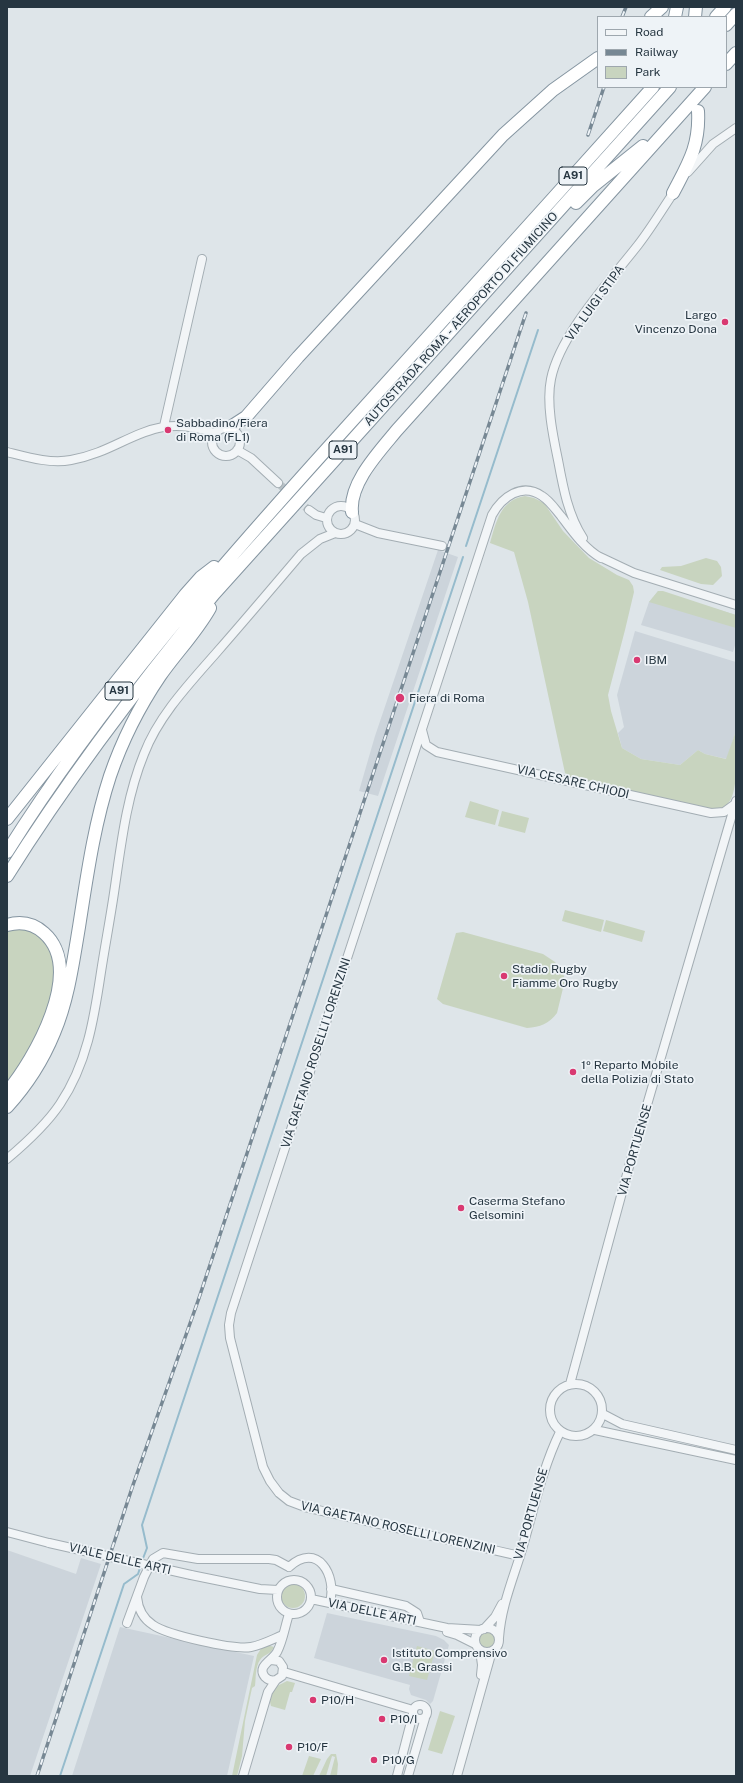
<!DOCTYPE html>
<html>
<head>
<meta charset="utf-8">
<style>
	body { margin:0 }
	#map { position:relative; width:743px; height:1783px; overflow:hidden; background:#dee5e9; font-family:"Public Sans",sans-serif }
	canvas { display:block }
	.frame { position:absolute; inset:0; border:8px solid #263641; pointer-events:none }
	.legend { position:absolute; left:597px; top:16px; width:130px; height:72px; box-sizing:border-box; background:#eef3f7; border:1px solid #9ea7ae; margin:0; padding:5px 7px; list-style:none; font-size:12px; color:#263641 }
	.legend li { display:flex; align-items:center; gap:8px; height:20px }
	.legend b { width:20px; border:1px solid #9ea7ae }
</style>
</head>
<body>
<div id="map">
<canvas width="743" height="1783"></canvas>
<div class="frame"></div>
<ul class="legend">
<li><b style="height:5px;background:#f2f5f7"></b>Road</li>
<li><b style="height:5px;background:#778894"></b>Railway</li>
<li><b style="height:11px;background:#c8d4bf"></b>Park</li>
</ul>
</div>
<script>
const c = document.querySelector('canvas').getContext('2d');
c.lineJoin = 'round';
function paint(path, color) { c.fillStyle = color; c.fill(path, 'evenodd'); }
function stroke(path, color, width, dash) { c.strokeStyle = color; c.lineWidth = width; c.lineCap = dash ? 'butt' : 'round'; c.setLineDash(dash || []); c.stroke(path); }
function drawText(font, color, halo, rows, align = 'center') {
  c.font = font + ' "Public Sans",sans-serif'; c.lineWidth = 3.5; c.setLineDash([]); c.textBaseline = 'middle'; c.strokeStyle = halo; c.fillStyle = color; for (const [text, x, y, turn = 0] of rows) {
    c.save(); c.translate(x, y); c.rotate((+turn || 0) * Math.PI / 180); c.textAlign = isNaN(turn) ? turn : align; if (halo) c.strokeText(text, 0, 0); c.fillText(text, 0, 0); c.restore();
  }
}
paint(new Path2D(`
	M 438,550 L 458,557 L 378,796 L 359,791 L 375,736 Z
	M 658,591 L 736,615 L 736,642 L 733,652 L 641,625 L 649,602 Z
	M 635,631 L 736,662 L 736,731 L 727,759 L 705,754 L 698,750 L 680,765 L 641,759 L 622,748 L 618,733 L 624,727 L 617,695 Z
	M 7,1550 L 76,1574 L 81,1558 L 101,1564 L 30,1776 L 7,1776 Z
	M 327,1613 L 436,1636 L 444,1640 L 449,1645 L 433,1701 L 430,1704 L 426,1700 L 411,1695 L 409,1689 L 410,1685 L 314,1658 Z
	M 120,1627 L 254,1656 L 227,1776 L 72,1776 Z`), '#ccd4db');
paint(new Path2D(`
	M 525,496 L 534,498 L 544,503 L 563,531 L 589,558 L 617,575 L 629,580 L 633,586 L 634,592 L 625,630 L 608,695 L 611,711 L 622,748 L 641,759 L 680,765 L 698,750 L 705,754 L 726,759 L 736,731 C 736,747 739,790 729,802 C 726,807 721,808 716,810 L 572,778 L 565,773 L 528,602 L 514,552 L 490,543 C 496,523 500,500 525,496 Z
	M 706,558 L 717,561 L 721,567 L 722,576 L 713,585 L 701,584 L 660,570 L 662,567 L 681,566 Z
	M 658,591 L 663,591 L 736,615 L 736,628 L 649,602 Z
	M 470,801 L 499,810 L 495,825 L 465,817 Z
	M 502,811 L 529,818 L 525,833 L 498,826 Z
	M 565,910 L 604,920 L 601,932 L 562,921 Z
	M 606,920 L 645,931 L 642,942 L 603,931 Z
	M 21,927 C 25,928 30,928 33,930 C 71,951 49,1016 34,1045 C 26,1060 16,1073 7,1087 L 7,930 Z
	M 463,932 L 543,954 L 555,962 L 563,973 L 565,980 L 557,1013 C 549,1024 540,1027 527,1028 L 443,1004 L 437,999 L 456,933 Z
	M281 1596a12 12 0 1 1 24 0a12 12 0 1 1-24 0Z
	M478 1640a9 9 0 1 1 18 0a9 9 0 1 1-18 0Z
	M 267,1645 L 274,1647 C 271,1655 264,1654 260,1660 C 255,1667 256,1678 255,1686 L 252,1688 L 245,1721 L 242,1756 L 237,1776 L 232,1776 L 257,1655 L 262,1647 Z
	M 417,1646 L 435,1651 L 427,1680 L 409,1676 Z
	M 287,1681 L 295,1683 L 292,1692 L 290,1692 L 285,1710 L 271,1706 L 270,1702 L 273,1688 Z
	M 440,1711 L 455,1716 L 442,1754 L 428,1750 Z
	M 331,1754 L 336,1754 L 338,1764 L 337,1776 L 330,1776 L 335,1757 L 332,1756 L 326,1776 L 319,1776 L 327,1759 Z
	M 309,1756 L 321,1759 L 313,1776 L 302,1776 Z`), '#c8d4bf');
stroke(new Path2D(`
	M 466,546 L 538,330
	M 142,1561 L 147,1548 L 142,1525 L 463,557
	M 60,1776 L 124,1584 L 138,1574 L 141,1565`), '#96bbcc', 2);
stroke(new Path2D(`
	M 278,483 L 309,510`), '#b9c2c7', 8, [8, 4]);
const minor = new Path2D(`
	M 688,172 L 713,144 L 736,128
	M 164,426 L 202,259
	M212 442a14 14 0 1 1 28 0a14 14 0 1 1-28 0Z
	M 237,450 L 251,458 L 278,483
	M 7,452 C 27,457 50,464 71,460 C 127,450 149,410 214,433
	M327 520a14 14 0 1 1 28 0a14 14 0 1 1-28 0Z
	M 309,510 L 316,515 L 326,518
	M 355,524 L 378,533 L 442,546
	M 583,538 C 568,515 563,487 558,460 C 553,436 546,403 551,379 C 560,334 610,281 638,245 C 652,227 663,208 676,189
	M 598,556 L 634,573 L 736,605
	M 422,730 L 426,745 L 437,752 L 711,813 L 724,812 L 735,804
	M 7,1159 C 26,1143 46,1125 60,1104 C 87,1064 94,1019 101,972 C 105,946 110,920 114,893 C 121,846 126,798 144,754 C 159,715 190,683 217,652 C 245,620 273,587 301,554 L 320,539 L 335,533
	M550 1410a26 26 0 1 1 52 0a26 26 0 1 1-52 0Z
	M 570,1384 L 630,1163 L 736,801
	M 603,1414 L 622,1424 L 736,1450
	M 595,1430 L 736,1460
	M 7,1532 L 49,1543
	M 520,1556 L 305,1507 L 289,1501 L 279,1493 L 270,1481 L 263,1467 L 230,1338 L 229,1325 L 231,1313 L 492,515 C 502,497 522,482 542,496 C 550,501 555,509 561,516 C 573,532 584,548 601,558
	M 289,1567 C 318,1541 337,1576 330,1602
	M 191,1575 L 260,1589 L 278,1590
	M277 1597a17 17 0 1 1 34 0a17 17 0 1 1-34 0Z
	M 331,1589 L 406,1606 L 417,1613 L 420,1622
	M 137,1597 C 138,1608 142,1618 153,1625 C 167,1635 234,1650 251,1647 C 262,1645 273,1639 283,1635
	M 311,1599 L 447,1628 L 481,1630
	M 127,1623 L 144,1577 L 153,1559 L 163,1553 L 198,1559 L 269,1559 L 276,1560 L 289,1567
	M475 1640a12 12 0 1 1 24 0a12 12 0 1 1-24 0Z
	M 484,1629 L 495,1617 L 502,1604
	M 447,1632 L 457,1635 L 475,1644
	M 499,1638 C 501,1609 511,1584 520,1556 C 533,1514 541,1471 560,1432
	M 480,1650 L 482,1665 L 481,1675
	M 271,1660 L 279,1661 L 283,1667 L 282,1676 L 276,1680 C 272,1681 268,1680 265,1677 C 256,1666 273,1660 277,1652 C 283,1641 285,1626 289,1614
	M 284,1672 L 413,1710
	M413 1712a7 7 0 1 1 14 0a7 7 0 1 1-14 0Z
	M 243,1776 L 268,1692 L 276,1680
	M 397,1776 L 413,1714
	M 408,1776 L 425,1718
	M 457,1776 L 492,1651`);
const highway = new Path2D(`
	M 651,17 L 662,7
	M 675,17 L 677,7
	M 695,17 L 696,7
	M 716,17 L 725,7
	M 726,25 L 736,14
	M 726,64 L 736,53
	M 673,193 C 688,164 700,146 698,111
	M 576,203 L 593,186 L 643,146
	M 229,428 L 246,417 L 298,357 L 503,135 L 553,90 L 598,58
	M 352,512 C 349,483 379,452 397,430 L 705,87
	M 7,819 L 185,595 L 201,577 L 214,567
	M 7,852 C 103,699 222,565 343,431 C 446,317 550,202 653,87
	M 7,876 C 69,777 140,684 214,594 L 670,87
	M 7,925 C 21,921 33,923 44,933 C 86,970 34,1060 7,1092
	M 7,1107 C 27,1085 43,1060 54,1033 C 68,1000 73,963 79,927 C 87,876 94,825 110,776 C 122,741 139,707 160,676 C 176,653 196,633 210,608`);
stroke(minor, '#a3adb3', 10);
stroke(highway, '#8595a1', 14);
stroke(minor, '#f2f5f7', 8);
stroke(highway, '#fff', 12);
const rail = new Path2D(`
	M 622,17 L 626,7
	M 588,135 L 604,87
	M 37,1776 L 133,1485 L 199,1298 L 526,313`);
stroke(rail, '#778894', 3.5);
stroke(rail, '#eef3f7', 2, [6]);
const minorBridge = new Path2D(`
	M 49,1543 L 191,1575`);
stroke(minorBridge, '#a3adb3', 10, []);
stroke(minorBridge, '#f2f5f7', 8);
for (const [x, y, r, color] of [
	[725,322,4,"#d93971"],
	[168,430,4,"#d93971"],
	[637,660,4,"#d93971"],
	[400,698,5,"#d93971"],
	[504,976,4,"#d93971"],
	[573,1072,4,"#d93971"],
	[461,1208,4,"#d93971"],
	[384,1660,4,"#d93971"],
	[313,1700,4,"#d93971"],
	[382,1719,4,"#d93971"],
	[289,1747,4,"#d93971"],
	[374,1760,4,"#d93971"]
]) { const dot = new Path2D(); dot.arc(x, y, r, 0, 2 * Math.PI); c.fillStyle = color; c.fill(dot); stroke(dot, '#eef3f7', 1.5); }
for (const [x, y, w] of [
	[573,176,28],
	[343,450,28],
	[119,691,28]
]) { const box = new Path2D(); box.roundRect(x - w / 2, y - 9, w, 18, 3); c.fillStyle = '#eef3f7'; c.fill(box); stroke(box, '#263641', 1); }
drawText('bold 11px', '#263641', null, [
	["A91",573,176],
	["A91",343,450],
	["A91",119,691]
]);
drawText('12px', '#263641', '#eef3f7', [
	["VIA LUIGI STIPA",595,303,-54],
	["AUTOSTRADA ROMA - AEROPORTO DI FIUMICINO",461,319,-48],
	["VIA CESARE CHIODI",573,782,13],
	["VIA GAETANO ROSELLI LORENZINI",316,1053,-72],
	["VIA PORTUENSE",635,1150,-74],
	["VIA PORTUENSE",531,1514,-74],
	["VIA GAETANO ROSELLI LORENZINI",398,1528,13],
	["VIALE DELLE ARTI",120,1559,13],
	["VIA DELLE ARTI",372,1612,12]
]);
drawText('12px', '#263641', '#eef3f7', [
	["Largo",717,315,"right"],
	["Vincenzo Dona",717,329,"right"],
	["Sabbadino/Fiera",176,423],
	["di Roma (FL1)",176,437],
	["IBM",645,660],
	["Fiera di Roma",409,698],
	["Stadio Rugby",512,969],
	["Fiamme Oro Rugby",512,983],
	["1º Reparto Mobile",581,1065],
	["della Polizia di Stato",581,1079],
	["Caserma Stefano",469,1201],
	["Gelsomini",469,1215],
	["Istituto Comprensivo",392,1653],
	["G.B. Grassi",392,1667],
	["P10/H",321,1700],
	["P10/I",390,1719],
	["P10/F",297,1747],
	["P10/G",382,1760]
], 'left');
</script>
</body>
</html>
